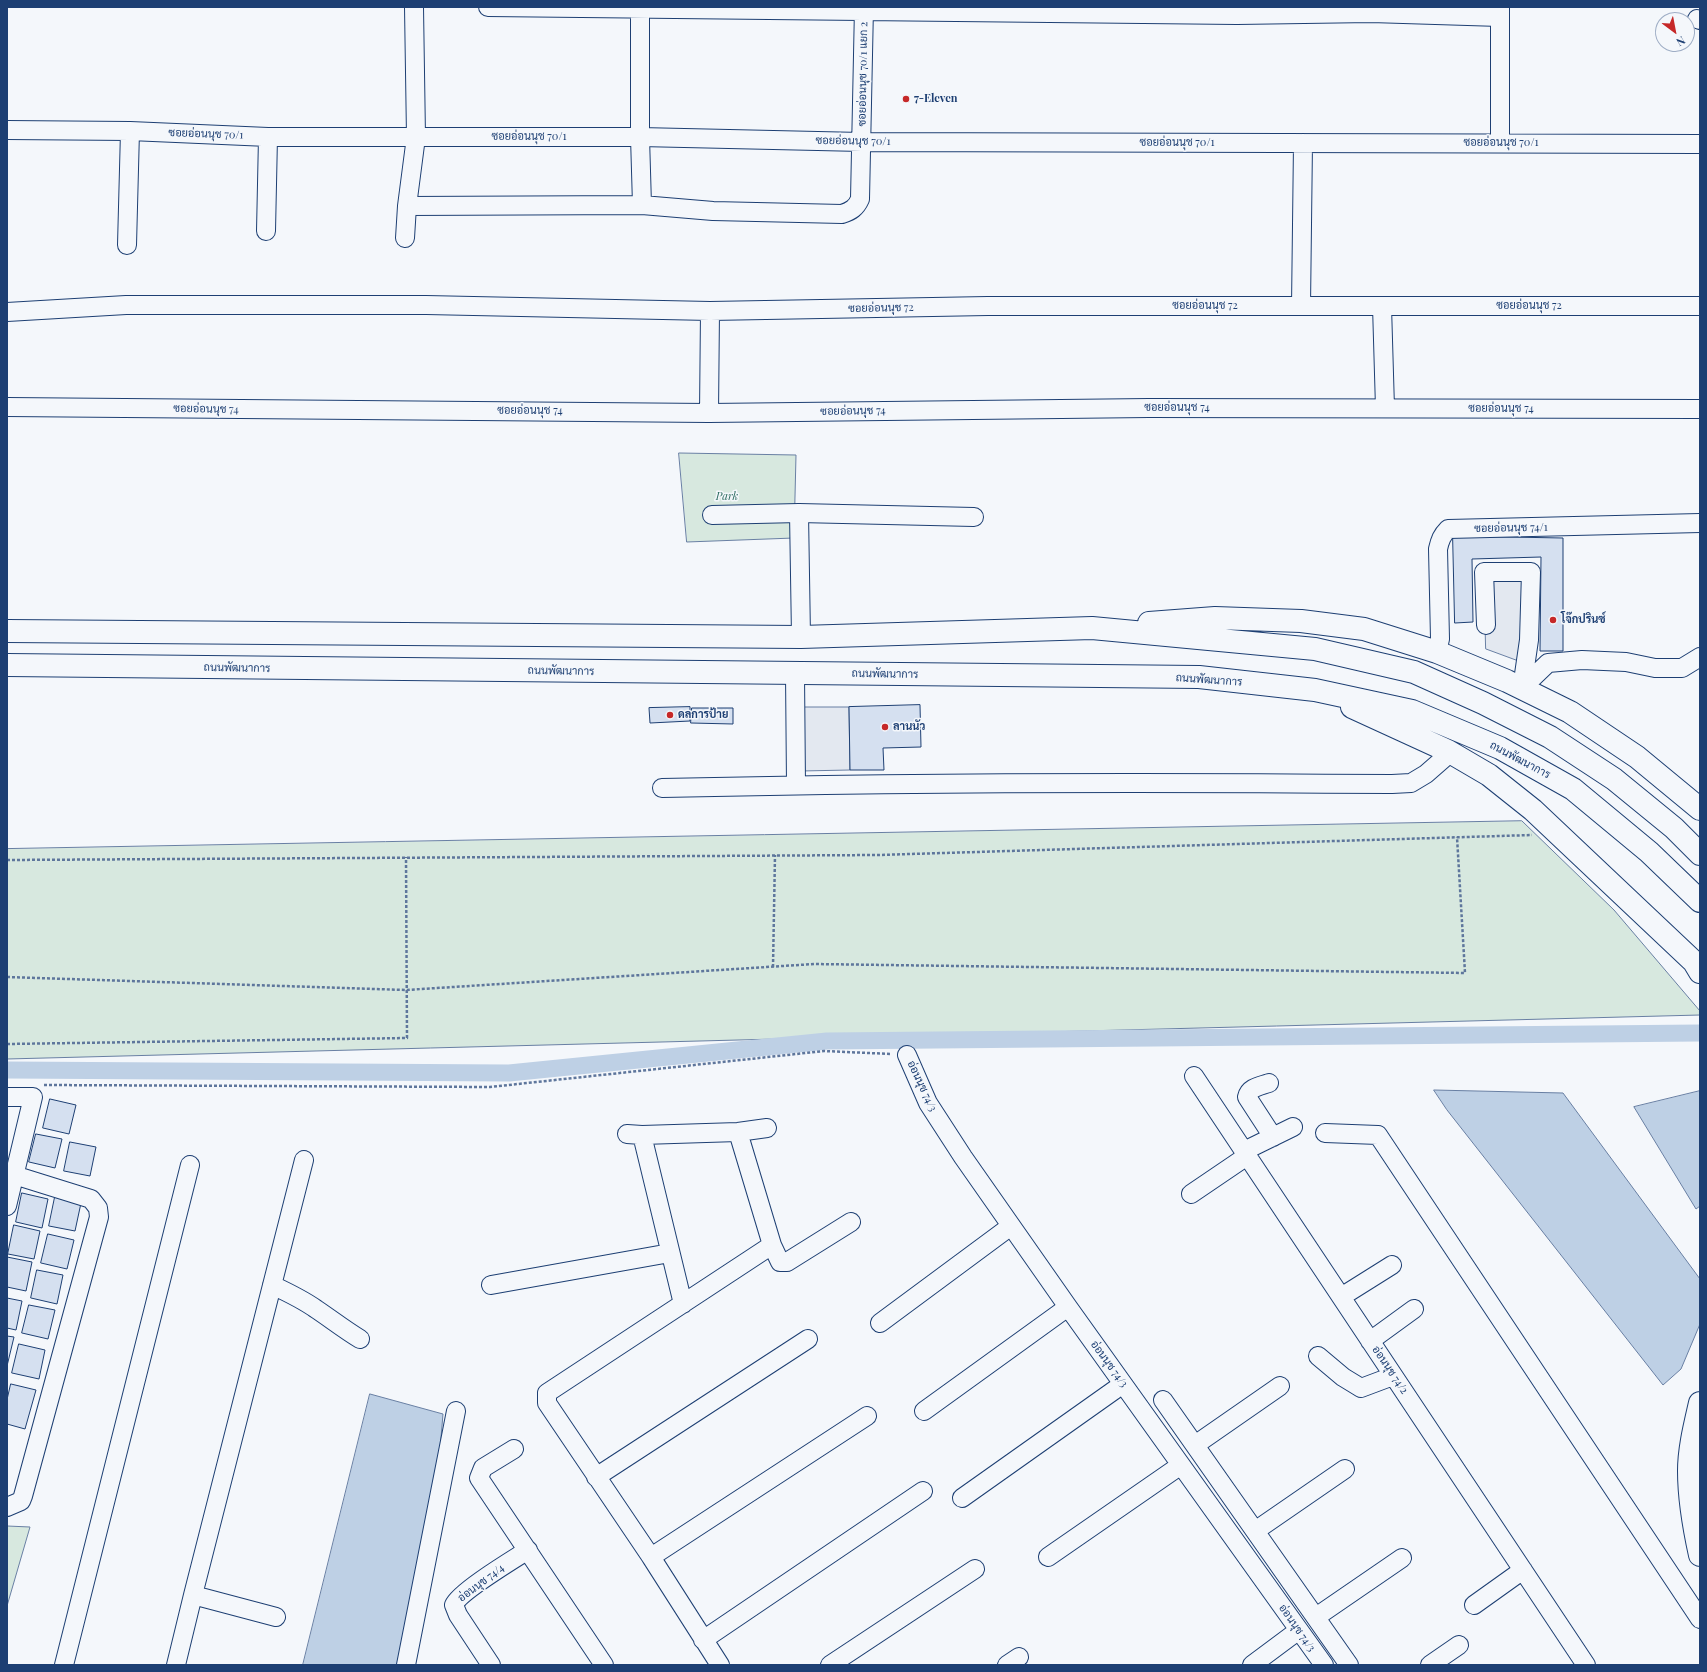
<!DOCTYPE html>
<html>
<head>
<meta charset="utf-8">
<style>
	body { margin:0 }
	#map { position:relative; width:1707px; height:1672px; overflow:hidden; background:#f4f7fb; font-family:"Playfair Display",serif }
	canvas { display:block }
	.frame { position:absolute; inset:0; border:8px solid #1d3f73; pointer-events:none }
	.north { position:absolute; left:1655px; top:12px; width:40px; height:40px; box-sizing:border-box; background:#f4f7fb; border:1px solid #9eadc5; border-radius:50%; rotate:148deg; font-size:11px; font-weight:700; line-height:16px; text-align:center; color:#1d3f73 }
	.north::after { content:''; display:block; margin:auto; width:14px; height:18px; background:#c62828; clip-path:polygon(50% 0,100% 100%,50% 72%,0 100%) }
</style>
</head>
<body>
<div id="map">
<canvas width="1707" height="1672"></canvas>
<div class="frame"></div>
<div class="north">N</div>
</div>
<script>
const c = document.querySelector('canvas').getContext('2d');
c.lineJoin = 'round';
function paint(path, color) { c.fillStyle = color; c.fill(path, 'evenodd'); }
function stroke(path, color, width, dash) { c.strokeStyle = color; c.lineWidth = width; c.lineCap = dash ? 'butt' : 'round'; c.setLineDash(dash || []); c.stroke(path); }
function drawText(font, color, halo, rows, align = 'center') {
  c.font = font + ' "Playfair Display",Sarabun,serif'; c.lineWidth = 3; c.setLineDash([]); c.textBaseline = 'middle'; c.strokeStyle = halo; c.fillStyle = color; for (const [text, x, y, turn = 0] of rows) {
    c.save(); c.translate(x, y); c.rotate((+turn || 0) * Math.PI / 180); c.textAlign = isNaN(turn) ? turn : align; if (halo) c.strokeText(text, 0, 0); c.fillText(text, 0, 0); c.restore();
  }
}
const green = new Path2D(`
	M 679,453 L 796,455 L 794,538 L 687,542 Z
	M 1522,821 L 1614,910 L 1700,1011 L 1700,1015 L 7,1059 L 7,849 Z
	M 7,1526 L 30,1527 L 7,1606 Z`);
paint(green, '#d7e8df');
stroke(green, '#687fa3', 1);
const parking = new Path2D(`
	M 1484,572 L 1531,572 L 1524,663 L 1486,649 Z
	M 802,707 L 849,707 L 850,770 L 801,771 Z`);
paint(parking, '#e3e8f0');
stroke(parking, '#687fa3', 1);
const water = new Path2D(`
	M 1434,1090 L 1563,1093 L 1700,1279 L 1700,1324 L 1681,1369 L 1663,1385 L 1447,1110 Z
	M 1700,1091 L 1700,1206 L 1696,1209 L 1634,1107 Z
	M 370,1394 L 443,1414 L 435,1509 L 398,1665 L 303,1665 Z`);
paint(water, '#bed0e5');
stroke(water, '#687fa3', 1);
stroke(new Path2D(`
	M 7,1070 L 509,1073 L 827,1041 L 1700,1033`), '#bed0e5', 17);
const building = new Path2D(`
	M 1453,536 L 1563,538 L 1563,651 L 1540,651 L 1541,557 L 1472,559 L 1473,622 L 1455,623 Z
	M 920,705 L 921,747 L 883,748 L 884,770 L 850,770 L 849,707 Z
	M 690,707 L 690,721 L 650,723 L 649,708 Z
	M 692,708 L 733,708 L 733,724 L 691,723 Z
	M 50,1099 L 76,1105 L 69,1134 L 43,1128 Z
	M 36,1134 L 62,1139 L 55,1168 L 29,1162 Z
	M 70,1142 L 96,1147 L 90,1176 L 64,1171 Z
	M 22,1193 L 48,1199 L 42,1228 L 16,1222 Z
	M 55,1197 L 81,1203 L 75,1231 L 49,1226 Z
	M 14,1225 L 40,1231 L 34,1259 L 8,1254 Z
	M 48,1234 L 74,1240 L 67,1269 L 41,1263 Z
	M 7,1257 L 32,1262 L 26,1291 L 7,1287 Z
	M 37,1270 L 63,1275 L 57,1304 L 31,1298 Z
	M 7,1298 L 22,1301 L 16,1330 L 7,1328 Z
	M 29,1305 L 55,1310 L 48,1339 L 22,1333 Z
	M 7,1336 L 14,1337 L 7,1366 Z
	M 19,1344 L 45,1350 L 39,1379 L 12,1373 Z
	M 11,1384 L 36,1390 L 25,1429 L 7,1424 L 7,1400 Z`);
paint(building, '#d5e0f0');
stroke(building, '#1d3f73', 1);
const minor = new Path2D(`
	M 488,7 L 1237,15 L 1371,13 L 1371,7
	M 1500,7 L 1500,143
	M 640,9 L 640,137 L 642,205
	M 1371,13 L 1500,17
	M 1697,19 L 1700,20
	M 7,130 L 130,131 L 268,137 L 640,137 L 862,142 L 1700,144
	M 407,206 L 642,205 L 713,211 L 842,214 C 851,211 856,208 860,199 L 864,7
	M 266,231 L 268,137
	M 405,238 L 407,206 L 416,137 L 414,7
	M 127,245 L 130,131
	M 1301,306 L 1303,143
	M 1382,306 L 1385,408
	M 7,312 L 126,305 L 426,305 L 710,311 L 988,306 L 1700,306
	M 7,407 L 709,413 L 1149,408 L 1700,409
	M 709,413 L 710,311
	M 799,513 L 801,637
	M 712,515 L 799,513 L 974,517
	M 1486,625 L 1484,572 L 1531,572 L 1529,640 L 1522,688
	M 1437,652 L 1440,639 L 1438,549 C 1440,540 1442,535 1448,529 L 1700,523
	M 795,674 L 796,785
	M 1522,688 L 1548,663 L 1582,660 L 1626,662 L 1655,668 L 1682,668 L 1700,657
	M 662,788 C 905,782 1149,782 1392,784 L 1411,783 L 1426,774 L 1450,753
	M 907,1055 L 928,1103 L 963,1157 L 1068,1307 L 1324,1665
	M 1194,1076 L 1586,1665
	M 1269,1083 C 1261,1086 1249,1087 1247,1097 L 1273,1137
	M 7,1097 L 33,1097 L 7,1206
	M 738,1132 L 772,1245 L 780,1262 L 787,1262 L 851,1222
	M 1325,1133 L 1378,1135 L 1700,1619
	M 627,1134 L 642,1135 L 738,1132 L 767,1128
	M 642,1135 L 683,1304
	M 1244,1151 L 1293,1127
	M 1191,1194 L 1247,1156
	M 272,1285 C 287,1292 302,1299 316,1309 C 331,1319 345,1330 360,1339
	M 491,1285 L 670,1253
	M 1341,1297 L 1392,1265
	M 880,1323 L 1011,1226
	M 1370,1341 L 1414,1309
	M 1318,1356 L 1343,1377 L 1361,1388 L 1393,1376
	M 1163,1400 L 1349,1665
	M 924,1411 L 1068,1307
	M 1195,1445 L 1280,1386
	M 514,1449 L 483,1468 L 479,1478 L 604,1665
	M 596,1477 L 808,1339
	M 962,1498 L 1123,1384
	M 7,1507 L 21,1501 L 23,1496 L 99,1217 L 98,1208 L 91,1199 L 14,1175
	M 1255,1531 L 1345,1469
	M 651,1557 L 867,1416
	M 1048,1557 L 1181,1465
	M 193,1595 L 276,1617
	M 1474,1605 L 1523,1570
	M 1316,1617 L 1402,1558
	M 703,1640 L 923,1491
	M 64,1665 L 190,1165
	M 176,1665 L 193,1595 L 304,1160
	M 406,1665 L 456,1411
	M 491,1665 L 458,1615 L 454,1605 C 459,1592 514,1559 528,1550
	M 720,1665 L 651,1557 L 547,1403 L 547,1393 L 772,1245
	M 830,1665 L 975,1569
	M 1007,1665 L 1019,1657
	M 1252,1665 L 1299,1630
	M 1430,1665 L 1459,1645`);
const major = new Path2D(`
	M 1149,623 L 1215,618 L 1301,621 L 1364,629 L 1437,652 L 1507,681 L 1570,712 L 1637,757 L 1700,809
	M 7,631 L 801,637 L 1092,628 L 1315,649 L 1414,672 L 1483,703 L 1550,737 L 1614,779 L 1674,828 L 1700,854
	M 7,665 L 1199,677 L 1315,690 L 1412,711 L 1500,748 L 1573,789 L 1649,852 L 1700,901
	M 1352,707 L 1448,751 L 1489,775 L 1533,810 L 1694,962 L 1700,972
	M 1700,1403 C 1695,1425 1689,1448 1689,1471 C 1689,1498 1694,1528 1700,1555`);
stroke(minor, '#1d3f73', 20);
stroke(major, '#1d3f73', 24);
stroke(new Path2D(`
	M 7,860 L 878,855 L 1532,835
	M 773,967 L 775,855
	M 7,977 L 406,990 L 814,964 L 1465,973 L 1457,837
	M 7,1044 L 407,1038 L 406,857
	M 44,1085 L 490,1087 L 824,1051 L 891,1054`), '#5e769c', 2.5, [3, 2]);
stroke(minor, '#f4f7fb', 18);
stroke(major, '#f4f7fb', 22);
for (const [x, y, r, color] of [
	[906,99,4,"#c62828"],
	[1553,620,4,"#c62828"],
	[670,715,4,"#c62828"],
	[885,727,4,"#c62828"]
]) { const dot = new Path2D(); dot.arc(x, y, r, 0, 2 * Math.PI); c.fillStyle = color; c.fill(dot); stroke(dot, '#f4f7fb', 1.5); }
drawText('11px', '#1d3f73', '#f4f7fb', [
	["ซอยอ่อนนุช 70/1 แยก 2",863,74,-89],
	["ซอยอ่อนนุช 70/1",206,134,2],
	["ซอยอ่อนนุช 70/1",529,137],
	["ซอยอ่อนนุช 70/1",853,141,1],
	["ซอยอ่อนนุช 70/1",1177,143],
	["ซอยอ่อนนุช 70/1",1501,143],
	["ซอยอ่อนนุช 72",1205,306],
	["ซอยอ่อนนุช 72",1529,306],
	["ซอยอ่อนนุช 72",881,308,-1],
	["ซอยอ่อนนุช 74",1177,408],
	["ซอยอ่อนนุช 74",206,409,1],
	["ซอยอ่อนนุช 74",1501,409],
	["ซอยอ่อนนุช 74",530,411],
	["ซอยอ่อนนุช 74",853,411,-1],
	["ซอยอ่อนนุช 74/1",1511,528,-1],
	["ถนนพัฒนาการ",237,668,1],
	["ถนนพัฒนาการ",561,671,1],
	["ถนนพัฒนาการ",885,674,1],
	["ถนนพัฒนาการ",1209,680,4],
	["ถนนพัฒนาการ",1520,760,28],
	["อ่อนนุช 74/3",922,1086,65],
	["อ่อนนุช 74/3",1109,1364,54],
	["อ่อนนุช 74/2",1390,1370,56],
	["อ่อนนุช 74/4",481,1583,-37],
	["อ่อนนุช 74/3",1297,1628,55]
]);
drawText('bold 11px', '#1d3f73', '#f4f7fb', [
	["7-Eleven",914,99],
	["โจ๊กปรินซ์",1561,620],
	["ดลการป้าย",678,715],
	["ลานนัว",893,727]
], 'left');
drawText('italic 11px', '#2c6c60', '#f4f7fb', [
	["Park",727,497]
]);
</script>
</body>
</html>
